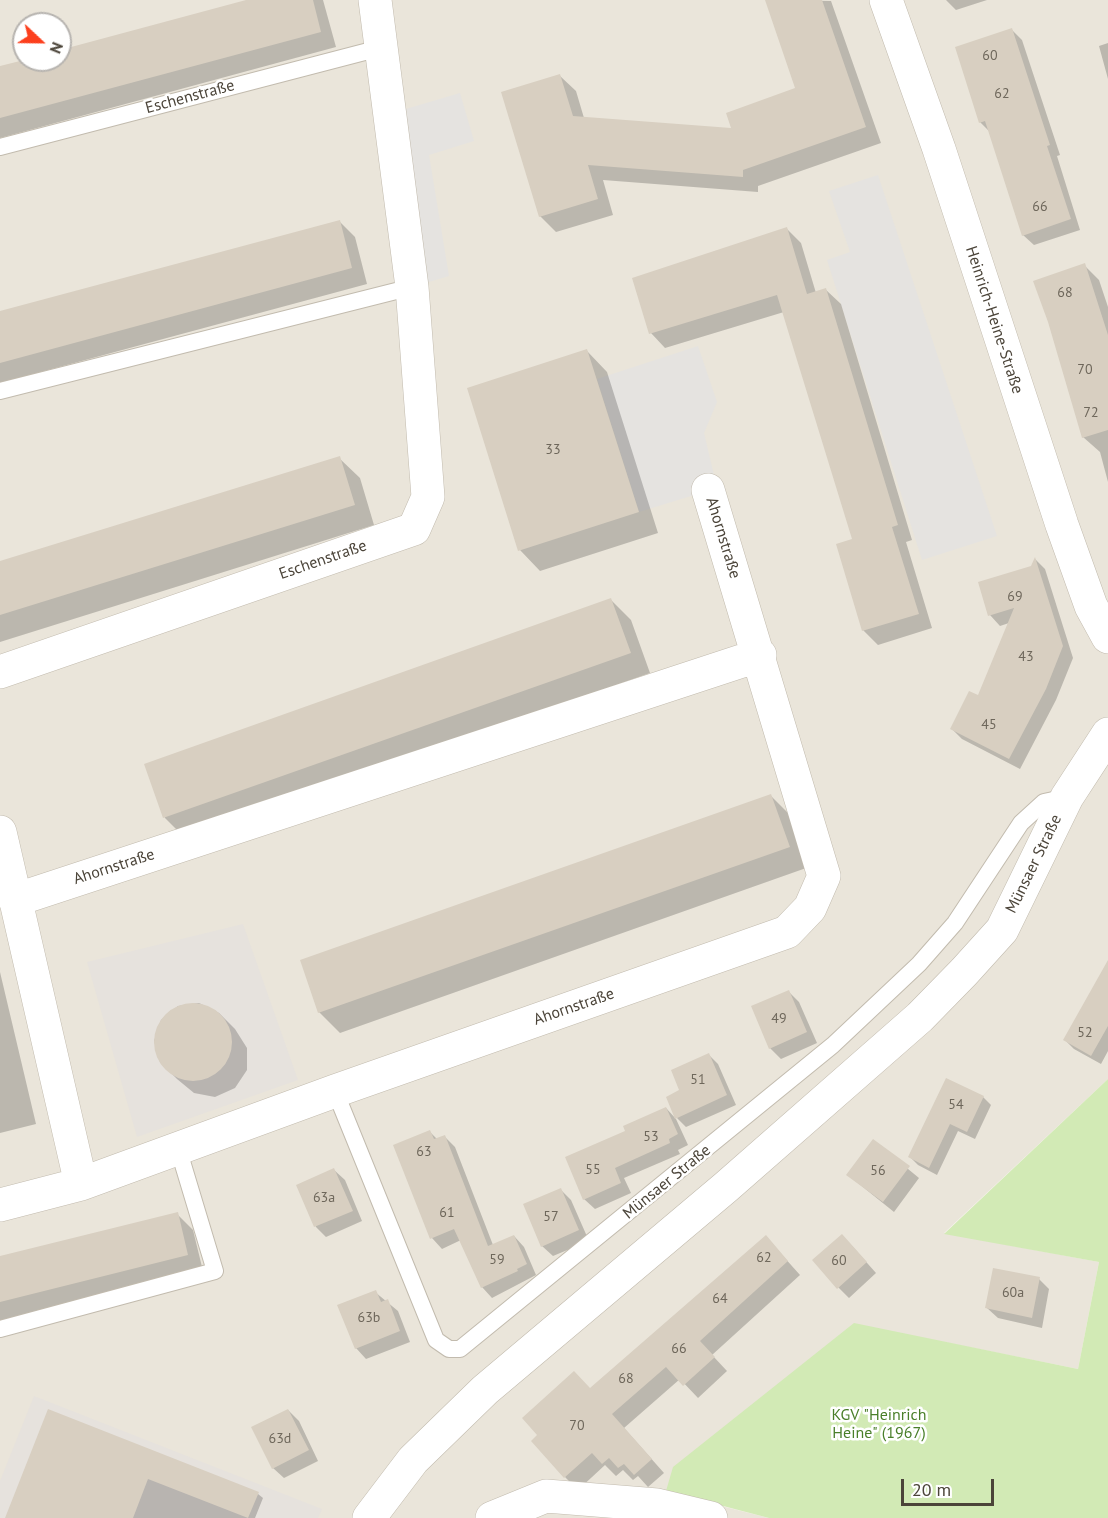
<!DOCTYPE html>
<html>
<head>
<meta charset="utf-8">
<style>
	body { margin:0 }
	#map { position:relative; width:1108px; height:1518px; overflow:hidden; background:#f6f3ec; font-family:"PT Sans",sans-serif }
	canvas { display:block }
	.north { position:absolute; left:12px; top:12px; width:60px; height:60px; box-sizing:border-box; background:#fff; border:2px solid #b7b4b0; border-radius:50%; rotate:112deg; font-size:16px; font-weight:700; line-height:24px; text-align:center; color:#4b4439 }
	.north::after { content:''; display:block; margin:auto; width:21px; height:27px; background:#fc3f1d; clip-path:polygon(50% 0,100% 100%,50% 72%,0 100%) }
	.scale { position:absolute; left:901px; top:1479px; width:93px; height:27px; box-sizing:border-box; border:3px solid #4b4439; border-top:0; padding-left:8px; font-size:18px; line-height:21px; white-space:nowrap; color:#4b4439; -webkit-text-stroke:4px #fff; paint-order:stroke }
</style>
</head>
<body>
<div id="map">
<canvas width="1108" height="1518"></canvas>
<div class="north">N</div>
<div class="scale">20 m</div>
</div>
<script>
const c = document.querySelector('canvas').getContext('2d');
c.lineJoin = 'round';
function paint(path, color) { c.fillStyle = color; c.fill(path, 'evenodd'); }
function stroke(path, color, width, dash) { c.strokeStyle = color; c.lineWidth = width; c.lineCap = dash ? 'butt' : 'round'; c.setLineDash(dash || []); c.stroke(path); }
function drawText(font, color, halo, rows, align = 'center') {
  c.font = font + ' "PT Sans",sans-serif'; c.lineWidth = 5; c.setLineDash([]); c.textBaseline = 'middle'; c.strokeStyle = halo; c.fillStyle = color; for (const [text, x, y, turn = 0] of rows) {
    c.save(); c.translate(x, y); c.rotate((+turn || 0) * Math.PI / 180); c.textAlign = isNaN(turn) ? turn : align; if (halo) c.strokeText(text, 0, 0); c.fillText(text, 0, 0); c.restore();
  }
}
paint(new Path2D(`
	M 0,0 L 1108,0 L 1108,1079 L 944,1233 L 1099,1262 L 1078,1369 L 854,1324 L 666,1492 L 769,1518 L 0,1518 ZM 24,24 L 60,24 L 60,60 L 24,60 Z`), '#eae5da');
paint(new Path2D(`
	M 243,924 L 298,1080 L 137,1137 L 87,962 Z
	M 34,1396 L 322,1509 L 318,1518 L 0,1518 L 0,1481 Z`), '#e6e2dd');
paint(new Path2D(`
	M 1108,1079 L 1108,1518 L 769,1518 L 666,1491 L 673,1467 L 854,1323 L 1078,1369 L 1099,1262 L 944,1234 Z`), '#d2eab5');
paint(new Path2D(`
	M 460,93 L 474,141 L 429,155 L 449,276 L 412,287 L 389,114 Z
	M 878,175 L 997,536 L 922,560 L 827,260 L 850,252 L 829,191 Z
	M 698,346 L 717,402 L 704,433 L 717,488 L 639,512 L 597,379 Z`), '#e5e3e0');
paint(new Path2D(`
	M 251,0 L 323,0 L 336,47 L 0,138 L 0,68 L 29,60 L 60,60 L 60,52 Z
	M 774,0 L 831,1 L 881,143 L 758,186 L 758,192 L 603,180 L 613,215 L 556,232 L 540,216 L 560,76 L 576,91 L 584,118 L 734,130 L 797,89 Z
	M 946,0 L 987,0 L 956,10 Z
	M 1012,30 L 1022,40 L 1060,155 L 1057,156 L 1080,230 L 1034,245 L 1023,235 L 990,132 L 980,122 Z
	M 1108,43 L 1108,79 L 1099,46 Z
	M 339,221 L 355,237 L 367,284 L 0,383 L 0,313 Z
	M 786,228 L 801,243 L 816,293 L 826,290 L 841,304 L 912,540 L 906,542 L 932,628 L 878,645 L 863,630 L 854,540 L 784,312 L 665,348 L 651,333 Z
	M 1084,265 L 1099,280 L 1108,307 L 1108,482 L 1100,452 L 1083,437 Z
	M 587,351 L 607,372 L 658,533 L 540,571 L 520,550 Z
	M 339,458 L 360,478 L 374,525 L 0,642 L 0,563 Z
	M 1035,559 L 1045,569 L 1073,658 L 1056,700 L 1020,769 L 962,739 L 952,729 L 979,698 L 1009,623 L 1000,626 L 990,615 L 1032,568 Z
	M 611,600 L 631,620 L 650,673 L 185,838 L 165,818 L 146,765 Z
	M 771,796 L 791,816 L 809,867 L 340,1033 L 319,1012 Z
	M 1108,963 L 1108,1051 L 1101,1064 L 1074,1049 L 1065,1040 Z
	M 0,972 L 36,1124 L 0,1133 Z
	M 789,992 L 799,1002 L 817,1043 L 781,1059 L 770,1048 Z
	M 199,1003 L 219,1013 L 235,1029 L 247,1048 L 247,1070 L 235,1088 L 215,1097 L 194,1093 L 177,1079 L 160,1062 L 154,1041 L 161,1020 L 178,1006 Z
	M 709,1055 L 718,1064 L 736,1105 L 686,1127 L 677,1118 L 681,1091 Z
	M 946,1080 L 983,1097 L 991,1105 L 975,1139 L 958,1131 L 937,1175 L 918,1165 L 910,1157 Z
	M 666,1108 L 676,1119 L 688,1145 L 678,1150 L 680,1154 L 624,1178 L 631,1193 L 595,1209 L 584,1199 L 627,1131 Z
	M 430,1132 L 437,1139 L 444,1136 L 455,1147 L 493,1245 L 514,1236 L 524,1247 L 536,1275 L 492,1298 L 482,1287 L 461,1240 L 442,1249 L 432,1238 Z
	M 874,1141 L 919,1178 L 894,1212 L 848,1175 Z
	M 334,1170 L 345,1180 L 362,1221 L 326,1237 L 316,1227 L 298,1186 Z
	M 561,1190 L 571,1200 L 589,1241 L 553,1256 L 542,1246 Z
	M 177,1214 L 193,1230 L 203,1271 L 0,1321 L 0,1258 Z
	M 766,1237 L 800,1275 L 712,1355 L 727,1371 L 698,1398 L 680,1379 L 624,1428 L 664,1473 L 648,1487 L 638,1476 L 633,1480 L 623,1470 L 616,1476 L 605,1465 L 578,1490 L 565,1477 L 591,1390 Z
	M 852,1246 L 876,1273 L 849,1298 L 838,1287 Z
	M 1039,1279 L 1049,1289 L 1042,1328 L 998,1318 L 987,1308 Z
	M 375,1292 L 398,1311 L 410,1342 L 366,1359 L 356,1348 Z
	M 288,1410 L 299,1421 L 318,1461 L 284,1478 L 273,1468 Z
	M 49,1411 L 258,1494 L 263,1498 L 255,1518 L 7,1518 Z`), '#0003');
paint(new Path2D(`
	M 246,0 L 313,0 L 321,32 L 0,118 L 0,66 L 24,60 L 60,60 L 60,50 Z
	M 765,0 L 822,0 L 866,127 L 743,170 L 743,177 L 588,165 L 598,199 L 539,217 L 501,92 L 560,74 L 573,116 L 731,128 L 726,113 L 795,88 Z
	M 1012,28 L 1050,145 L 1047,146 L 1071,219 L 1022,236 L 985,121 L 979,123 L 955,47 Z
	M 340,220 L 352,268 L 0,363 L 0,311 Z
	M 787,227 L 807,294 L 826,288 L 898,525 L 892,527 L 919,614 L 862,631 L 836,544 L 852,539 L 777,295 L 649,334 L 632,278 Z
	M 1085,263 L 1108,335 L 1108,430 L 1082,438 L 1048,322 L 1033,281 Z
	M 587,349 L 639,512 L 518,551 L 467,388 Z
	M 340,456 L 355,505 L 0,615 L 0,561 Z
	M 1035,557 L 1063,646 L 1046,689 L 1009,759 L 950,729 L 969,691 L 978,695 L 1014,608 L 988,616 L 978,582 L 1031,566 Z
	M 611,598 L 631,653 L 163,818 L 144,764 Z
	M 771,794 L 790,847 L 318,1013 L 300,960 Z
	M 1108,960 L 1108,1026 L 1091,1056 L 1063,1040 Z
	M 789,990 L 807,1032 L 769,1049 L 751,1006 Z
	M154 1042a39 39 0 1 1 78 0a39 39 0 1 1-78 0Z
	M 709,1053 L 727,1095 L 675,1119 L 666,1097 L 679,1090 L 671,1070 Z
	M 946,1078 L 984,1096 L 967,1132 L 950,1124 L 929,1168 L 908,1157 Z
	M 666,1107 L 678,1134 L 669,1139 L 670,1143 L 615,1168 L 621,1183 L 583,1200 L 565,1157 L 625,1131 L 623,1126 Z
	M 430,1130 L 434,1139 L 445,1135 L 488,1246 L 514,1235 L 527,1264 L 517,1269 L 518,1271 L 481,1288 L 454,1229 L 430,1239 L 393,1145 Z
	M 873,1139 L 910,1166 L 883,1202 L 846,1175 Z
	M 334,1168 L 353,1211 L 314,1227 L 296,1185 Z
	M 561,1188 L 579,1230 L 541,1247 L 523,1204 Z
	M 178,1212 L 188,1255 L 0,1302 L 0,1256 Z
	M 842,1234 L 867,1262 L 837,1289 L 812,1260 Z
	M 766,1235 L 788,1261 L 700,1341 L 715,1357 L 683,1386 L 666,1367 L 612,1414 L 652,1459 L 634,1475 L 624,1464 L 618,1468 L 609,1458 L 602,1464 L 592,1453 L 564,1478 L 531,1441 L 537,1435 L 522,1418 L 574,1371 L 590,1388 Z
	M 993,1268 L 1040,1277 L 1032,1318 L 985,1308 Z
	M 376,1290 L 381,1302 L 388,1299 L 400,1331 L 355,1349 L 337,1305 Z
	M 48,1409 L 259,1492 L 248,1518 L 148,1479 L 133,1518 L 5,1518 Z
	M 288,1409 L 309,1450 L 272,1469 L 251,1427 Z`), '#d8cfc1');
const service = new Path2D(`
	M 0,147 L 380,48
	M 0,391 L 412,287
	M 335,1091 L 436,1340 L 449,1349 L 460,1349 L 833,1045 L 919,964 L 955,923 L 1021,823 L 1044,802 L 1067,797
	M 0,1329 L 215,1271 L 178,1148`);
const minor = new Path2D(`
	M 0,672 L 414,529 L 428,497 L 412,287 L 375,0
	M 0,832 L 81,1184
	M 15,900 L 760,655
	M 0,1205 L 81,1184 L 335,1091 L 787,932 L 810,908 L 824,876 L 708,490
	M 492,1518 L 546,1496 L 657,1505 L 711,1518`);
const tertiary = new Path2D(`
	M 886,0 L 939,149 L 1062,525 L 1091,606 L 1108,637
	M 369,1518 L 413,1460 L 485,1390 L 726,1187 L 920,1017 L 964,972 L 1002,930 L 1067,797 L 1108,734`);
stroke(service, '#c2bbae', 18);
stroke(minor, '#c2bbae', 34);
stroke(tertiary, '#c2bbae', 34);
stroke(service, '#fff', 16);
stroke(minor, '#fff', 33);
stroke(tertiary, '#fff', 33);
drawText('14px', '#6e675b', null, [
	["60",990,56],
	["62",1002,94],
	["66",1040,207],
	["68",1065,293],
	["70",1085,370],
	["72",1091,413],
	["33",553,450],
	["69",1015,597],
	["43",1026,657],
	["45",989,725],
	["49",779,1019],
	["52",1085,1033],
	["51",698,1080],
	["54",956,1105],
	["53",651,1137],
	["63",424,1152],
	["55",593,1170],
	["56",878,1171],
	["63a",324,1198],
	["61",447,1213],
	["57",551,1217],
	["62",764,1258],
	["59",497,1260],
	["60",839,1261],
	["60a",1013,1293],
	["64",720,1299],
	["63b",369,1318],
	["66",679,1349],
	["68",626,1379],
	["70",577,1426],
	["63d",280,1439]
]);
drawText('16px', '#4b4439', '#fff', [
	["Eschenstraße",190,97,-15],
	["Heinrich-Heine-Straße",994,320,72],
	["Ahornstraße",723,538,73],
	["Eschenstraße",323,560,-19],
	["Münsaer Straße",1034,864,-64],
	["Ahornstraße",114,867,-18],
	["Ahornstraße",574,1007,-19],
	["Münsaer Straße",667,1182,-39]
]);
drawText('16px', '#4a7f2a', '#fff', [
	["KGV \"Heinrich",879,1415],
	["Heine\" (1967)",879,1433]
]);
</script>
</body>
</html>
